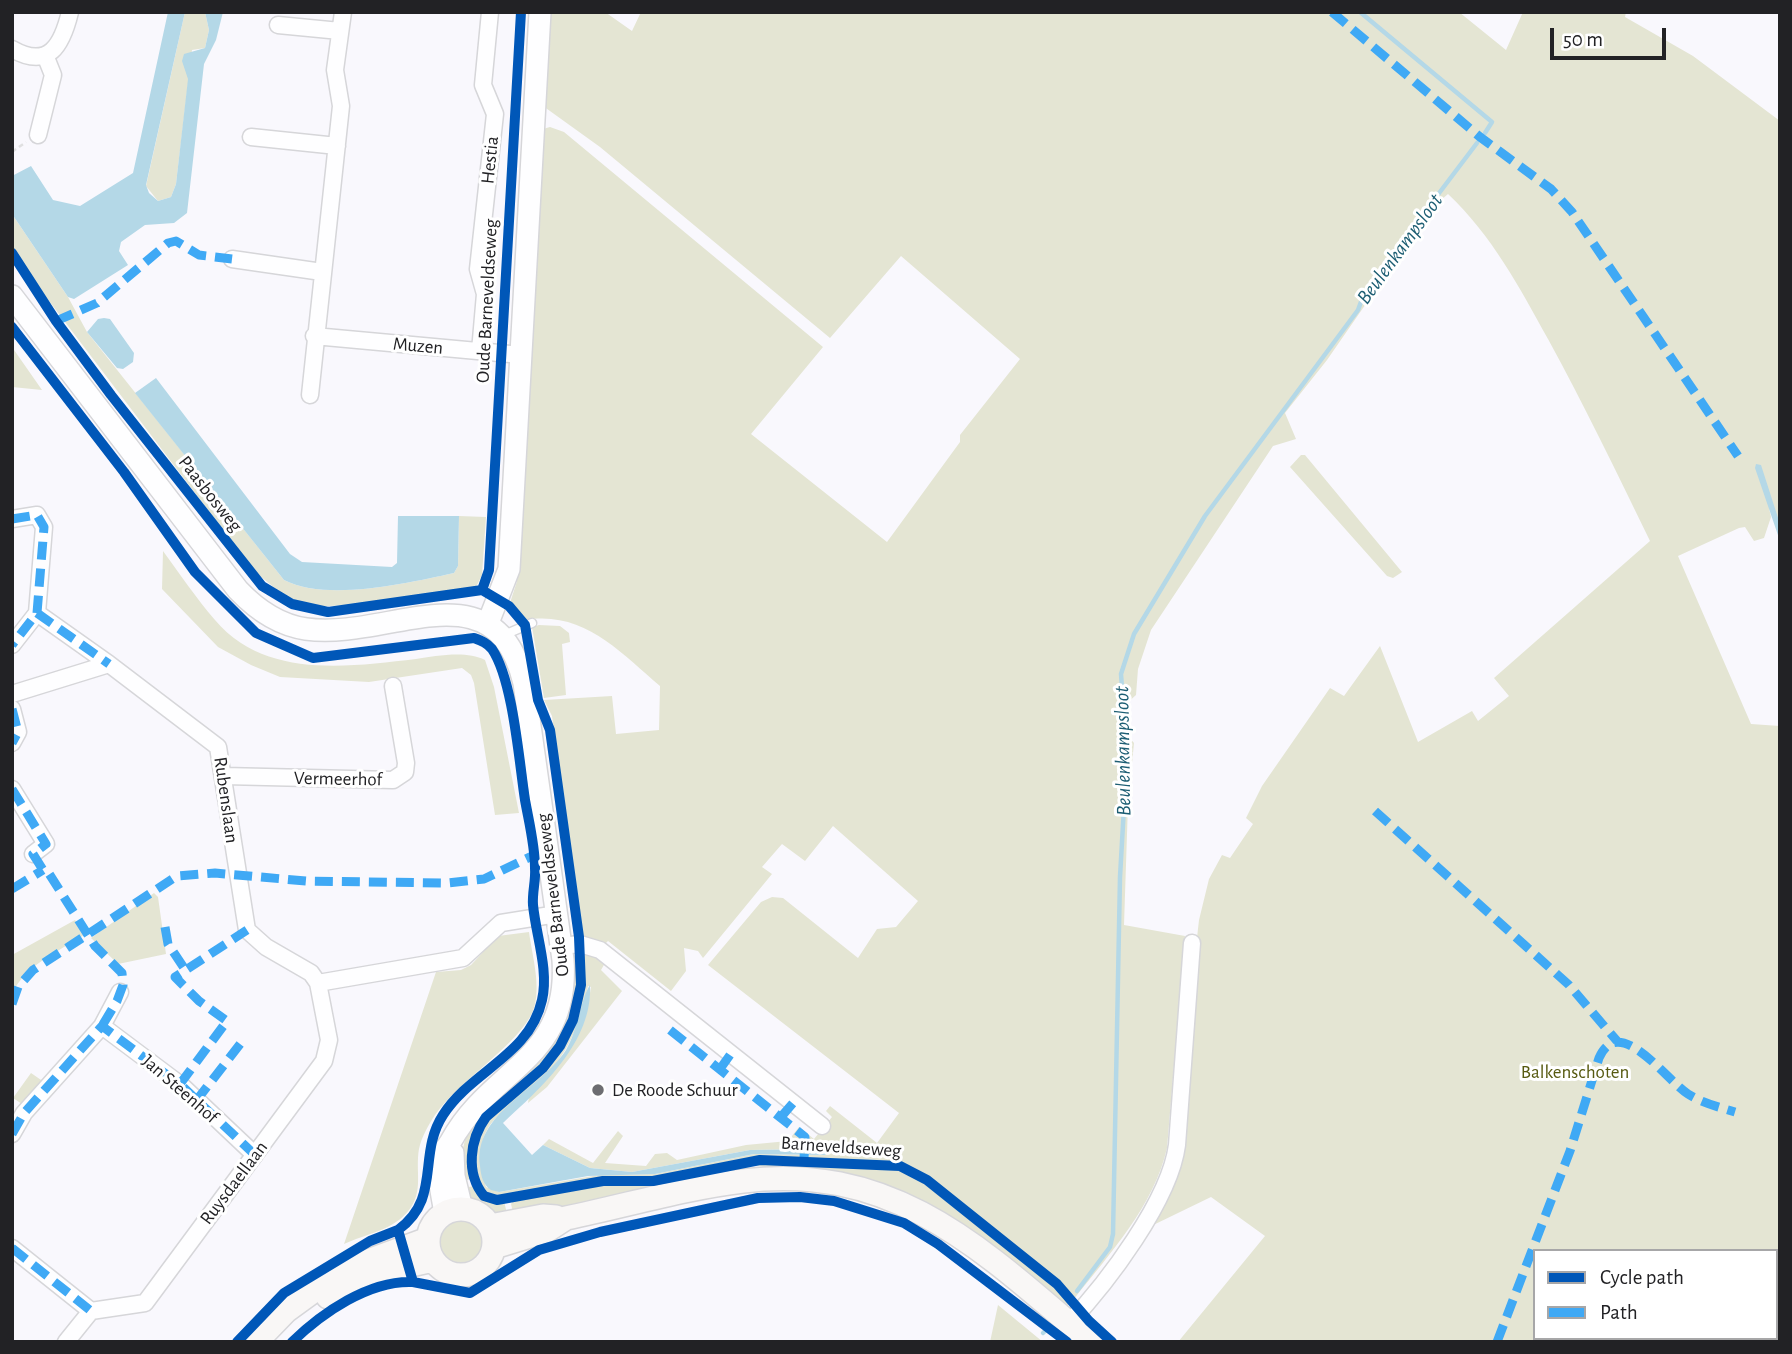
<!DOCTYPE html>
<html>
<head>
<meta charset="utf-8">
<style>
	body { margin:0 }
	#map { position:relative; width:1792px; height:1354px; overflow:hidden; background:#f9f8fd; font-family:"Alegreya Sans",sans-serif }
	canvas { display:block }
	.frame { position:absolute; inset:0; border:14px solid #222225; pointer-events:none }
	.legend { position:absolute; left:1533px; top:1249px; width:245px; height:91px; box-sizing:border-box; background:#fff; border:2px solid #a7a7a8; margin:0; padding:9px 12px; list-style:none; font-size:21px; color:#222225 }
	.legend li { display:flex; align-items:center; gap:14px; height:35px }
	.legend b { width:35px; border:2px solid #a7a7a8 }
	.scale { position:absolute; left:1550px; top:28px; width:116px; height:32px; box-sizing:border-box; border:4px solid #222225; border-top:0; padding-left:9px; font-size:21px; line-height:24px; white-space:nowrap; color:#222225; -webkit-text-stroke:5px #fff; paint-order:stroke }
</style>
</head>
<body>
<div id="map">
<canvas width="1792" height="1354"></canvas>
<div class="frame"></div>
<ul class="legend">
<li><b style="height:9px;background:#0057b8"></b>Cycle path</li>
<li><b style="height:9px;background:#3fa9f5"></b>Path</li>
</ul>
<div class="scale">50 m</div>
</div>
<script>
const c = document.querySelector('canvas').getContext('2d');
c.lineJoin = 'round';
function paint(path, color) { c.fillStyle = color; c.fill(path, 'evenodd'); }
function stroke(path, color, width, dash) { c.strokeStyle = color; c.lineWidth = width; c.lineCap = dash ? 'butt' : 'round'; c.setLineDash(dash || []); c.stroke(path); }
function drawText(font, color, halo, rows, align = 'center') {
  c.font = font + ' "Alegreya Sans",sans-serif'; c.lineWidth = 6; c.setLineDash([]); c.textBaseline = 'middle'; c.strokeStyle = halo; c.fillStyle = color; for (const [text, x, y, turn = 0] of rows) {
    c.save(); c.translate(x, y); c.rotate((+turn || 0) * Math.PI / 180); c.textAlign = isNaN(turn) ? turn : align; if (halo) c.strokeText(text, 0, 0); c.fillText(text, 0, 0); c.restore();
  }
}
paint(new Path2D(`
	M 185,12 L 205,12 L 209,30 L 205,48 L 192,50 L 176,184 L 171,197 L 158,201 L 146,186 Z
	M 548,12 L 605,12 L 632,31 L 641,12 L 1459,12 L 1506,50 L 1523,12 L 1626,12 L 1625,17 L 1693,56 L 1780,121 L 1780,529 L 1769,508 L 1771,517 L 1764,538 L 1754,541 L 1745,527 L 1739,528 L 1678,556 L 1751,724 L 1780,726 L 1780,1342 L 1178,1342 L 1265,1236 L 1211,1197 L 1145,1229 L 1168,1194 L 1199,920 L 1209,879 L 1222,855 L 1230,858 L 1253,824 L 1246,818 L 1262,786 L 1330,688 L 1344,696 L 1380,646 L 1418,742 L 1472,711 L 1478,721 L 1509,696 L 1494,678 L 1650,541 C 1617,473 1584,405 1548,339 C 1518,285 1493,237 1448,194 L 1433,207 L 1327,360 L 1285,413 L 1296,439 L 1273,446 L 1151,630 L 1138,669 L 1136,695 L 1125,705 L 1128,736 L 1134,743 L 1128,804 L 1124,925 L 1185,936 L 1167,1148 C 1154,1206 1110,1253 1074,1299 L 1058,1283 L 928,1178 L 909,1167 L 892,1163 L 759,1157 L 653,1179 L 603,1178 L 497,1197 L 482,1191 C 452,1122 511,1109 547,1067 C 575,1034 586,995 583,952 L 590,951 L 605,963 L 601,970 L 622,991 L 547,1087 L 528,1103 L 529,1097 C 562,1063 584,1035 591,987 L 588,986 C 582,1017 572,1045 551,1070 C 510,1117 467,1112 486,1187 L 499,1192 L 599,1175 L 655,1174 L 754,1154 L 826,1155 L 826,1149 L 750,1150 L 632,1172 L 590,1168 L 543,1145 L 549,1139 L 593,1163 L 618,1131 L 623,1136 L 605,1163 L 646,1166 L 655,1154 L 667,1153 L 677,1160 L 746,1145 L 788,1141 L 799,1127 L 814,1139 L 832,1117 L 826,1111 L 830,1106 L 877,1143 L 899,1113 L 708,965 L 761,902 L 772,897 L 783,898 L 858,958 L 877,929 L 896,927 L 918,901 L 833,826 L 805,861 L 782,844 L 762,867 L 772,874 L 703,958 L 698,951 L 684,948 L 686,971 L 671,991 L 608,941 L 603,946 L 583,938 L 552,716 L 544,700 L 612,696 L 616,734 L 659,730 L 660,686 C 620,652 583,610 525,620 L 510,603 L 517,581 L 543,129 L 550,127 L 564,132 L 823,347 L 751,434 L 887,542 L 960,442 L 960,435 L 1020,359 L 901,256 L 830,338 L 600,147 L 543,106 ZM 1535,1251 L 1776,1251 L 1776,1338 L 1535,1338 Z
	M 12,214 L 68,297 L 87,332 L 284,580 C 327,602 408,583 454,573 L 458,566 L 459,516 L 486,517 L 482,575 L 476,587 L 351,605 L 309,607 L 281,593 L 255,572 L 43,293 L 12,247 Z
	M 12,347 L 42,390 L 12,387 Z
	M 1301,455 L 1305,455 L 1402,572 L 1393,578 L 1387,576 L 1290,467 Z
	M 163,551 C 180,574 196,598 215,620 C 265,679 347,667 416,659 C 436,656 466,650 485,660 L 494,687 L 519,813 L 495,815 L 474,683 L 471,675 L 462,668 L 369,682 L 280,677 L 251,665 L 218,647 L 162,589 Z
	M 539,625 L 560,626 L 569,633 L 570,642 L 562,644 L 566,695 L 544,698 L 532,627 Z
	M 154,893 L 158,897 L 166,954 L 118,964 L 91,938 Z
	M 75,920 L 84,935 C 58,952 25,965 12,994 L 12,955 Z
	M 529,932 C 532,955 542,988 533,1011 C 520,1043 459,1081 435,1115 C 429,1124 421,1138 419,1149 C 415,1171 424,1191 409,1210 C 394,1230 366,1234 344,1244 L 436,972 L 461,970 L 471,965 L 498,936 Z
	M 579,951 C 584,1020 556,1054 506,1096 L 511,1083 L 528,1069 L 573,957 Z
	M 31,1073 L 44,1082 L 22,1104 L 13,1098 Z
	M 502,1091 C 487,1128 461,1128 473,1178 L 461,1182 C 461,1132 468,1127 502,1091 Z
	M 782,1161 L 891,1167 L 909,1172 L 1055,1286 L 1071,1303 L 1064,1308 L 933,1207 L 897,1190 L 836,1172 L 770,1168 L 749,1164 Z
	M 696,1175 L 688,1181 L 514,1217 L 511,1204 L 514,1199 L 603,1183 L 652,1183 Z
	M 474,1186 L 485,1199 L 504,1201 L 508,1218 C 489,1216 473,1205 463,1188 Z
	M438 1242a22 22 0 1 1 44 0a22 22 0 1 1-44 0Z
	M 998,1305 L 1043,1342 L 990,1342 Z`), '#e4e5d3');
paint(new Path2D(`
	M 168,12 L 185,12 L 146,185 L 149,193 L 158,201 L 171,197 L 176,184 L 188,79 L 182,61 L 184,54 L 205,48 L 209,30 L 205,12 L 223,12 L 216,40 L 204,64 L 187,213 L 174,223 L 145,225 L 121,242 L 119,251 L 128,265 L 74,299 L 68,297 L 12,214 L 12,176 L 31,166 L 53,200 L 80,206 L 133,173 Z
	M 104,318 L 110,319 L 134,353 L 133,362 L 123,369 L 117,368 L 87,332 L 98,319 Z
	M 156,378 L 290,554 L 302,562 L 392,567 L 397,563 L 398,516 L 459,516 L 458,566 L 454,573 C 408,583 327,602 284,580 L 135,393 Z
	M 1756,464 L 1761,465 L 1780,524 L 1780,541 L 1755,468 Z
	M 590,985 C 593,1042 541,1088 503,1123 L 532,1155 L 543,1145 L 590,1168 L 632,1172 L 750,1150 L 827,1149 L 826,1155 L 754,1154 L 655,1174 L 588,1176 L 499,1192 L 491,1190 C 483,1185 481,1176 480,1166 C 473,1113 540,1090 566,1050 C 578,1030 581,998 590,985 Z`), '#b4d8e7');
stroke(new Path2D(`
	M 1360,12 L 1492,122 L 1485,133
	M 1077,1291 L 1110,1247 L 1113,1234 L 1120,877 L 1127,754 L 1121,674 L 1134,634 L 1205,516 L 1358,310 L 1365,291 L 1477,143
	M 1043,1333 L 1045,1331`), '#b4d8e7', 4.5);
const service = new Path2D(`
	M 504,635 L 532,623`);
const minor = new Path2D(`
	M 278,25 L 340,31
	M 12,49 C 49,70 62,45 70,12
	M 38,135 L 53,75 L 45,55
	M 251,137 L 337,146
	M 232,259 L 322,272
	M 314,336 L 521,355
	M 480,351 L 485,294 L 478,269 L 495,114 L 483,85 L 490,12
	M 310,395 L 341,106 L 335,70 L 343,12
	M 12,519 L 37,515 L 44,527 L 37,613 L 12,645
	M 37,613 L 109,664
	M 12,694 L 109,664 L 218,747 L 247,930 L 266,947 L 311,973 L 318,983 L 329,1040 L 324,1061 L 145,1303 L 91,1311 L 66,1342
	M 12,709 L 18,732 L 12,743
	M 224,776 L 393,780 L 405,772 L 406,763 L 393,686
	M 12,789 L 46,844 L 33,854
	M 561,946 L 580,944 L 600,950 L 822,1126
	M 318,983 L 463,958 L 501,923 L 557,914
	M 102,1026 L 120,992
	M 12,1134 L 24,1113 L 102,1026 L 182,1086 L 255,1155
	M 12,1248 L 91,1311
	M 1069,1323 C 1107,1283 1170,1200 1177,1145 L 1192,943`);
const tertiary = new Path2D(`
	M 12,296 L 238,590 C 257,610 278,625 306,629 C 388,641 495,563 524,683 L 563,960 C 570,1060 491,1068 451,1141 C 448,1147 442,1151 440,1159 C 437,1176 442,1195 445,1213
	M 488,623 L 509,569 L 540,12
	M 453,1153 L 454,1176 L 462,1209`);
const secondary = new Path2D(`
	M428 1242a33 33 0 1 1 66 0a33 33 0 1 1-66 0Z
	M 490,1226 L 543,1216 L 556,1217
	M 494,1247 L 546,1231 L 566,1218 C 625,1206 684,1188 743,1181 C 895,1162 984,1251 1091,1342
	M 328,1297 L 380,1272 L 433,1260
	M 256,1342 L 286,1311 L 341,1271 L 428,1239`);
stroke(service, '#d6d6d9', 11);
stroke(minor, '#d6d6d9', 19);
stroke(tertiary, '#d6d6d9', 24);
stroke(secondary, '#d6d6d9', 26);
stroke(new Path2D(`
	M 12,152 L 26,142`), '#e0e0e1', 2.5, [5, 3.5]);
stroke(service, '#fefeff', 8);
stroke(minor, '#fefeff', 16);
stroke(tertiary, '#fefeff', 21);
stroke(secondary, '#f9f7f6', 23);
stroke(new Path2D(`
	M 1332,12 L 1480,137 L 1551,189 L 1572,212 L 1738,456
	M 56,321 L 97,303 L 168,243 L 176,241 L 199,255 L 232,259
	M 12,519 L 37,515 L 44,527 L 37,613 L 12,645
	M 37,613 L 109,664
	M 12,709 L 18,732 L 12,743
	M 12,789 L 46,844 L 33,854 L 43,870 L 48,872 L 95,946 L 122,973 L 123,985 L 117,1001 L 102,1026
	M 1375,811 L 1569,985 L 1617,1041
	M 12,889 L 43,870
	M 165,927 L 168,944 L 186,971
	M 12,1004 L 18,987 L 33,970 L 177,876 L 215,873 L 306,881 L 447,883 L 484,879 L 534,855
	M 670,1030 L 805,1137 L 804,1159
	M 720,1069 L 730,1055
	M 180,1084 L 227,1021 L 199,1001 L 175,977 L 247,930
	M 196,1101 L 241,1043 L 241,1038
	M 781,1117 L 793,1103
	M 12,1134 L 24,1113 L 102,1026 L 182,1086 L 255,1155
	M 12,1248 L 91,1311
	M 1497,1342 L 1570,1151 L 1599,1058 C 1619,1012 1666,1080 1688,1094 C 1702,1103 1719,1107 1735,1112`), '#3fa9f5', 9, [18, 9]);
stroke(new Path2D(`
	M 12,253 L 56,321 L 111,395 L 262,586 L 292,604 L 328,612 L 482,590 L 509,606 L 525,625 L 538,700 L 550,730 L 579,937 L 581,985 L 573,1020 L 560,1046 L 543,1068 L 486,1117 C 470,1139 465,1173 484,1196 L 497,1200 L 603,1181 L 653,1181 L 760,1160 L 900,1166 L 927,1180 L 1057,1284 L 1089,1321 L 1112,1342
	M 12,327 L 124,472 L 195,572 L 256,633 L 313,658 L 474,638 C 482,641 487,643 492,649 C 513,680 519,761 525,800 C 529,822 535,846 535,868 C 536,881 532,892 533,905 C 536,936 549,970 542,1000 C 530,1055 471,1071 443,1115 C 417,1155 442,1198 398,1230 L 413,1282 L 470,1293 L 539,1250 L 600,1232 L 758,1198 L 800,1197 L 834,1201 L 904,1223 L 938,1244 L 1067,1342
	M 482,590 L 489,570 L 521,12
	M 237,1342 L 284,1293 L 370,1241 L 398,1230
	M 292,1342 C 322,1313 369,1280 413,1282`), '#0057b8', 10);
for (const [x, y, r, color] of [
	[598,1090,7,"#6d6d71"]
]) { const dot = new Path2D(); dot.arc(x, y, r, 0, 2 * Math.PI); c.fillStyle = color; c.fill(dot); stroke(dot, '#fff', 2.5); }
drawText('19px', '#222225', '#fff', [
	["Hestia",490,160,-84],
	["Oude Barneveldseweg",487,301,-87],
	["Muzen",418,346,5],
	["Paasbosweg",210,494,52],
	["Vermeerhof",338,779,1],
	["Rubenslaan",226,800,82],
	["Oude Barneveldseweg",553,895,-97],
	["Jan Steenhof",180,1089,41],
	["Barneveldseweg",841,1147,4],
	["Ruysdaellaan",234,1183,-53]
]);
drawText('19px', '#575a11', '#fff', [
	["Balkenschoten",1575,1072]
]);
drawText('19px', '#222225', '#fff', [
	["De Roode Schuur",612,1090]
], 'left');
drawText('italic 21px', '#1d5e73', '#fff', [
	["Beulenkampsloot",1400,249,-54],
	["Beulenkampsloot",1123,751,-91]
]);
</script>
</body>
</html>
